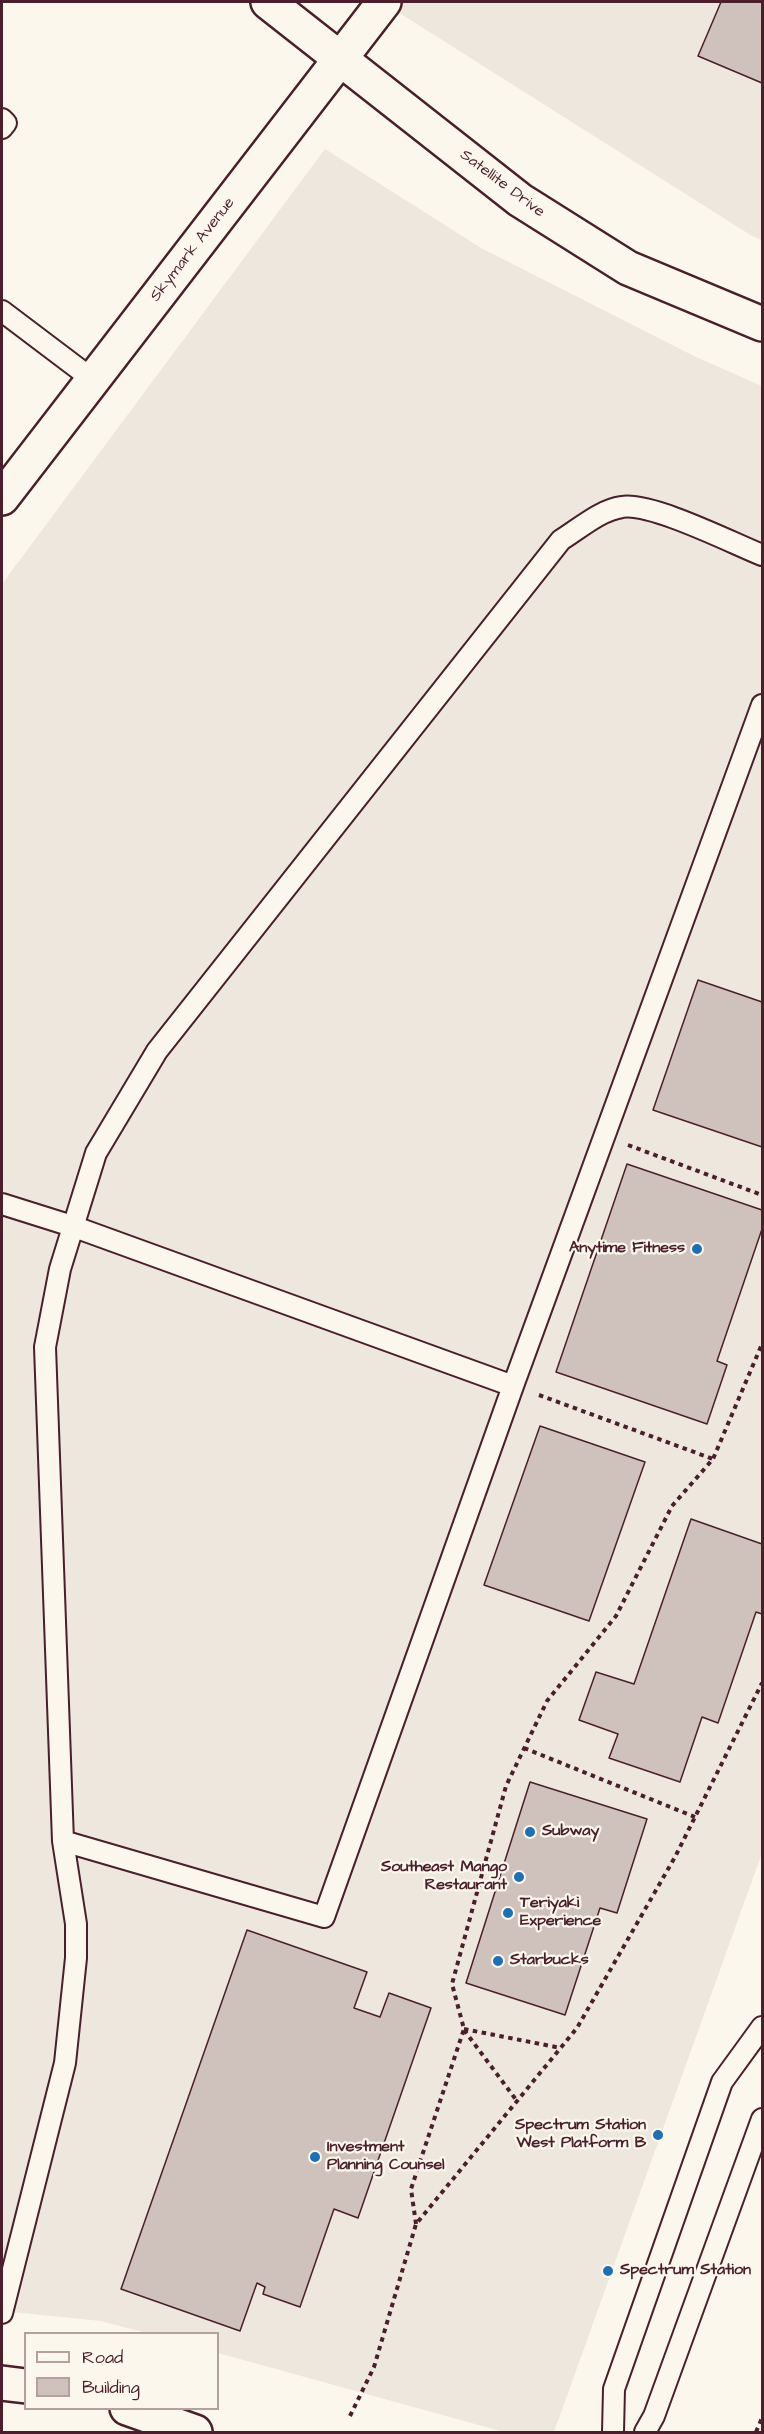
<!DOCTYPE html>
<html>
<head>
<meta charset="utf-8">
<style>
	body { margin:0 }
	#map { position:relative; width:764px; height:2434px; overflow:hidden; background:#fbf7ec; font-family:"Architects Daughter",sans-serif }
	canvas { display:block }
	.frame { position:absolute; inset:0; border:3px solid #4a1f2b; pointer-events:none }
	.legend { position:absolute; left:24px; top:2332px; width:195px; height:78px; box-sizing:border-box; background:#fbf7ec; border:2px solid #b4a19f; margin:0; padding:8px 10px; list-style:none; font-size:18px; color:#4a1f2b }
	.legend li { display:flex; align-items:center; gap:12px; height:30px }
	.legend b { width:30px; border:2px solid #b4a19f }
</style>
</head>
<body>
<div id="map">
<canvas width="764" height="2434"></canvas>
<div class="frame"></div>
<ul class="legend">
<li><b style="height:8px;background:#fbf7ec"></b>Road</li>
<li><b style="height:16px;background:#cfc2bc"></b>Building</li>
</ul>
</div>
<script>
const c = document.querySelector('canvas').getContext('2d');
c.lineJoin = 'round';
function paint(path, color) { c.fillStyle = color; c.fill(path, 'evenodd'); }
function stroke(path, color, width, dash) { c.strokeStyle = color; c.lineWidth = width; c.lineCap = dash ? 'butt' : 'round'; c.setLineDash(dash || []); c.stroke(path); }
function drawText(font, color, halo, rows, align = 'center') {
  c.font = font + ' "Architects Daughter",sans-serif'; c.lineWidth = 4.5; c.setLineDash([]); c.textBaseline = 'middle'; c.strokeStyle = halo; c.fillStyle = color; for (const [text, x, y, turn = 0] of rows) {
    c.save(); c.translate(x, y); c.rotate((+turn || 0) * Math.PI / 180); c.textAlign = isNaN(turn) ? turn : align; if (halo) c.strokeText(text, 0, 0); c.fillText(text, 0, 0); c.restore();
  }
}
paint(new Path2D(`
	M 382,2 L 762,2 L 762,240 L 752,236 Z
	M 325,149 L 481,248 L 696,357 L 762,386 L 762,1853 L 554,2432 L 504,2432 L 218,2353 L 218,2334 L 146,2333 L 101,2321 L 2,2311 L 2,584 Z`), '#eee7de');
const building = new Path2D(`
	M 721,2 L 762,2 L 762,83 L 698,56 Z
	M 698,980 L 762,1002 L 762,1147 L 653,1110 Z
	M 627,1164 L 762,1210 L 762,1229 L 717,1361 L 727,1365 L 707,1424 L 556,1372 Z
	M 540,1426 L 645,1462 L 589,1621 L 484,1585 Z
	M 691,1519 L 762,1544 L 762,1614 L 756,1612 L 718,1723 L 702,1717 L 680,1782 L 609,1758 L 618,1734 L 579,1720 L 596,1672 L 634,1684 Z
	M 530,1782 L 647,1819 L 617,1913 L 600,1908 L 565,2015 L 466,1983 Z
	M 247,1930 L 367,1972 L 354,2008 L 380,2017 L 389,1993 L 431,2008 L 358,2218 L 334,2209 L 300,2307 L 263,2294 L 265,2287 L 257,2283 L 240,2331 L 121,2289 Z`);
paint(building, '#cfc2bc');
stroke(building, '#4a1f2b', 1.5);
const lane = new Path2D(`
	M 2,119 L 6,123 L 2,128
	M 2,311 L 92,379
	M 2,1204 L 72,1226 L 513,1386
	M 63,1841 L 324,1917 L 513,1386 L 762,705
	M 2,2313 L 65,2063 L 76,1958 L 76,1924 L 63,1841 L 45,1347 L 60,1269 L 96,1153 L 157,1051 L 561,540 C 579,529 600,510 622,507 C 651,502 732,543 762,555
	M 613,2432 L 614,2389 L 722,2082 L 762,2027
	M 645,2432 L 654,2416 L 762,2119`);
const street = new Path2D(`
	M 268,2 L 520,200 L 628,268 L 762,324
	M 2,498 L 384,2
	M 2,2383 L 26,2386
	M 127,2408 L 195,2432`);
stroke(lane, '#4a1f2b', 24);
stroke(street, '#4a1f2b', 38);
stroke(new Path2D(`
	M 628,1145 L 762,1195
	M 539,1395 L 713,1459
	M 524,1748 L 695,1817
	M 464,2029 L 561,2048
	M 464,2030 L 517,2101
	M 416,2224 L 411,2189 L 464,2029 L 452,1984 L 506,1786 L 547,1701 L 616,1616 L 672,1506 L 713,1459 L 762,1344
	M 350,2416 L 374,2367 L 416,2224 L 577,2028 L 675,1857 L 762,1683
	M 756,2432 L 762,2418`), '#4a1f2b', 4, [4.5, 4.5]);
stroke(lane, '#fbf7ec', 20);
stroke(street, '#fbf7ec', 33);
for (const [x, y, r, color] of [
	[697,1249,6,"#1f6fb2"],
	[530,1832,6,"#1f6fb2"],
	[519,1877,6,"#1f6fb2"],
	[508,1913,6,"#1f6fb2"],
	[498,1961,6,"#1f6fb2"],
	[658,2135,6,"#1f6fb2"],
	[315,2157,6,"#1f6fb2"],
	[608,2271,6,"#1f6fb2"]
]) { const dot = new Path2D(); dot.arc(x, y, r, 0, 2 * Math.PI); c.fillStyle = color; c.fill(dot); stroke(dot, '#fbf7ec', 2); }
drawText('16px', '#4a1f2b', '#fbf7ec', [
	["Satellite Drive",502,184,37],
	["Skymark Avenue",193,250,-52]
]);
drawText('bold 16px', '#4a1f2b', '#fbf7ec', [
	["Anytime Fitness",685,1249,"right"],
	["Subway",542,1832],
	["Southeast Mango",507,1868,"right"],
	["Restaurant",507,1886,"right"],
	["Teriyaki",520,1904],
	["Experience",520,1922],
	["Starbucks",510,1961],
	["Spectrum Station",646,2126,"right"],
	["West Platform B",646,2144,"right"],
	["Investment",327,2148],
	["Planning Counsel",327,2166],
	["Spectrum Station",620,2271]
], 'left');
</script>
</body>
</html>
